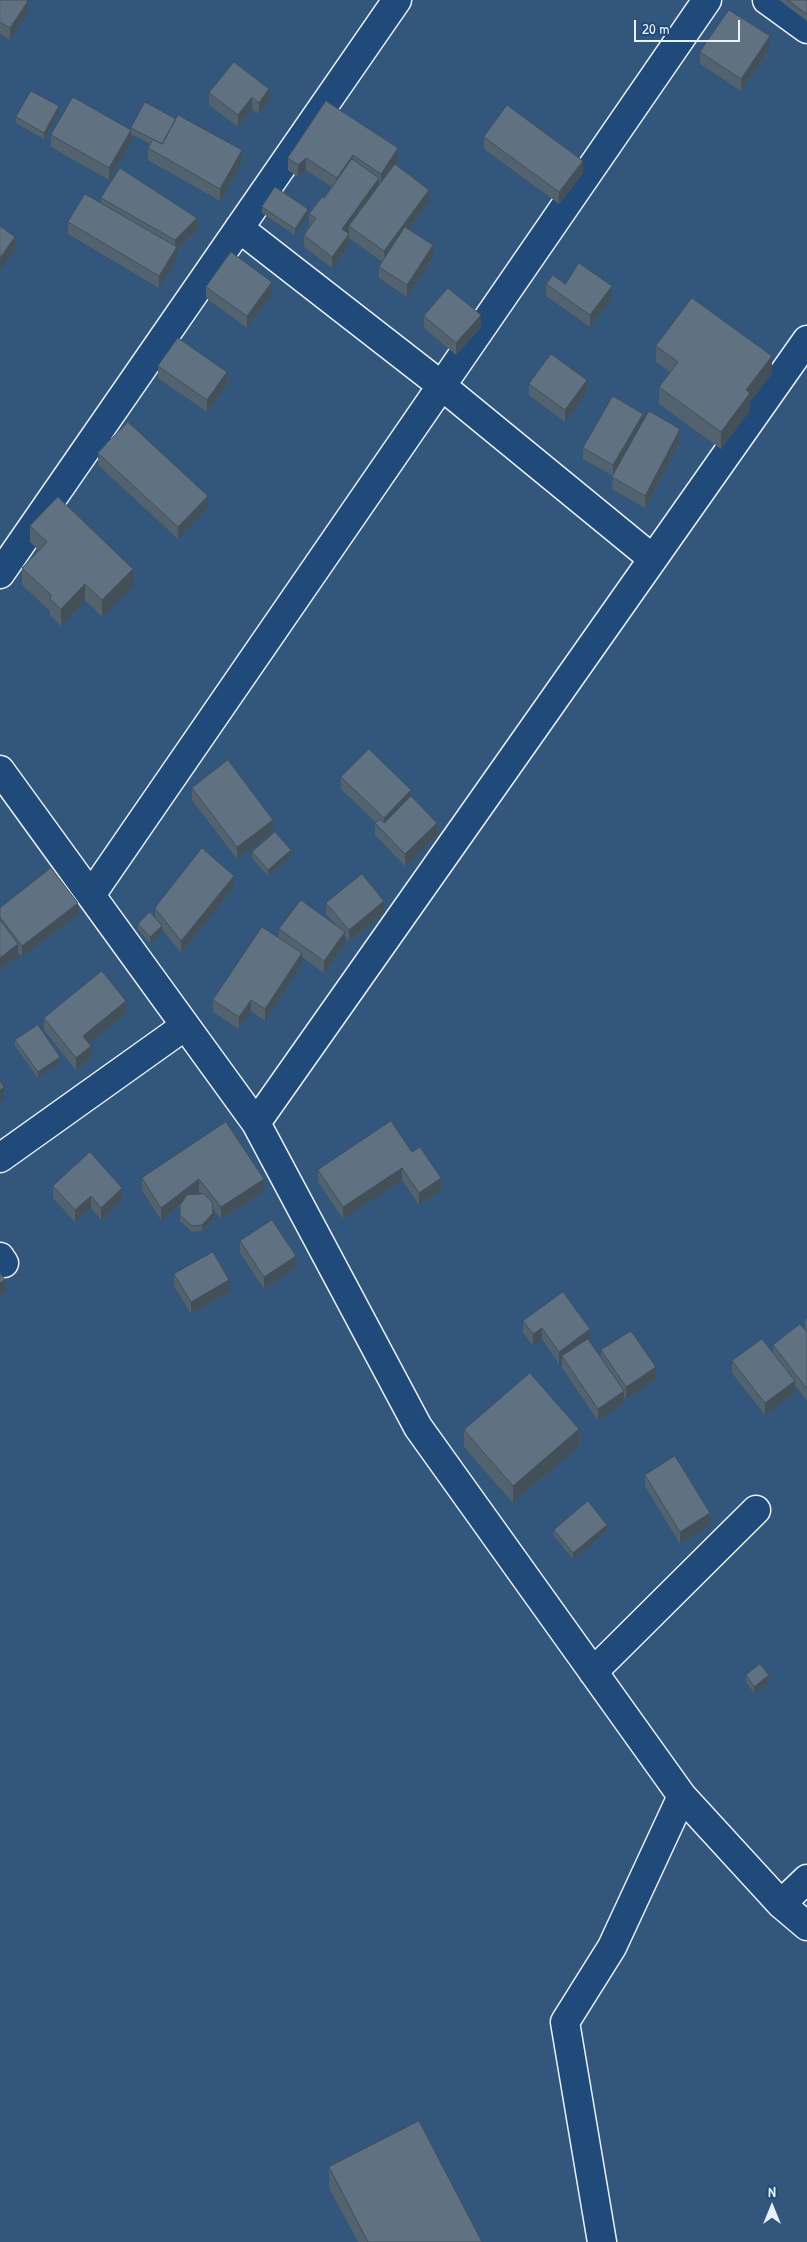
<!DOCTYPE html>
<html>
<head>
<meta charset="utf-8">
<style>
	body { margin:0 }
	#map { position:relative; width:807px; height:2242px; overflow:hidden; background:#32567c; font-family:"Patrick Hand",sans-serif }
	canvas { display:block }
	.north { position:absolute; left:747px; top:2182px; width:50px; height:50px; -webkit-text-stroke:4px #1f4a7a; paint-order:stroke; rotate:0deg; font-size:14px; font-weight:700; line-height:20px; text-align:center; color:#e8f1f8 }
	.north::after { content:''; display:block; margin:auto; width:18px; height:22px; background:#e8f1f8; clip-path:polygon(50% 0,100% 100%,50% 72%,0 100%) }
	.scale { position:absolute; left:634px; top:20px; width:106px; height:22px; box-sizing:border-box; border:2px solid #e8f1f8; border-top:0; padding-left:6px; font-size:15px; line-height:18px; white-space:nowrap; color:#e8f1f8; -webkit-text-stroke:4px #1f4a7a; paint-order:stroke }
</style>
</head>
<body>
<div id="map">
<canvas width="807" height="2242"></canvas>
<div class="north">N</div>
<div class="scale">20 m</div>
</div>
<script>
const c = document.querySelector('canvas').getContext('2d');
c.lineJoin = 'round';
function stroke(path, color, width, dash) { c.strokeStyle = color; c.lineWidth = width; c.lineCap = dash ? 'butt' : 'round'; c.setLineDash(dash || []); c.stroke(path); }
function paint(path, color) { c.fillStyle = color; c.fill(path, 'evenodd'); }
const minor = new Path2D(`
	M 767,0 L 807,29
	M 239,228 L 442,386 L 653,559
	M 0,574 L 397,0
	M 0,770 L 256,1123 L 418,1427 L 682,1796 L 781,1904 L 807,1926
	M 91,895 L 707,0
	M 256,1123 L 807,340
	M 0,1158 L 185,1026
	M 0,1257 L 4,1263
	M 593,1672 L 756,1510
	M 781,1904 L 807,1879
	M 602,2242 L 565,2022 L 612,1947 L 682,1796`);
stroke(minor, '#e8f1f8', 31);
stroke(minor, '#1f4a7a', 28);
paint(new Path2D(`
	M 0,0 L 28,13 L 10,40 L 0,34 Z
	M 779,0 L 807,0 L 807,21 Z
	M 770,48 L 741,91 L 700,64 L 700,52 Z
	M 234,62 L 269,101 L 259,114 L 252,109 L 238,127 L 209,105 L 209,93 Z
	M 326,101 L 398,160 L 392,168 L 429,201 L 408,230 L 433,257 L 407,297 L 379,278 L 379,267 L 382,262 L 349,238 L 349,231 L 348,233 L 349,245 L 332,268 L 304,247 L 304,235 L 310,226 L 309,225 L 309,214 L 324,198 L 332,187 L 306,170 L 298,177 L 288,170 L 288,158 Z
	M 59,112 L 44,139 L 16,123 L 16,117 Z
	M 131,128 L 242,162 L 220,201 L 148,160 L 148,148 L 150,144 L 131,134 Z
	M 51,135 L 131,142 L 109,180 L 51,147 Z
	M 484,137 L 583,173 L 559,204 L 484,149 Z
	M 101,198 L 197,230 L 177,250 L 177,259 L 159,288 L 68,234 L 68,222 L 101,203 Z
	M 262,207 L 308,215 L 295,235 L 262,213 Z
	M 546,284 L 565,284 L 612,298 L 590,327 L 546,296 Z
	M 206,287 L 272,294 L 247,328 L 206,298 Z
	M 424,316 L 481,327 L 456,355 L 424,328 Z
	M 656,346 L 772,373 L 750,402 L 750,410 L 721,449 L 659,404 L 659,387 L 670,372 L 656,362 Z
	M 158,366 L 227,384 L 207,412 L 158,378 Z
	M 529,384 L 587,392 L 565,422 L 529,395 Z
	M 643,422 L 680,441 L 645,508 L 612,489 L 613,476 L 583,459 L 583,448 Z
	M 98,453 L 208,508 L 178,539 L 98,465 Z
	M 30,526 L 133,586 L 102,617 L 85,600 L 61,626 L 50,615 L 50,611 L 22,585 L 22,568 L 39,551 L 30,542 Z
	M 341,777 L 411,796 L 437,835 L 405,866 L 375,835 L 375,823 L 376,823 L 341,789 Z
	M 192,788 L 273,832 L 237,859 L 192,800 Z
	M 252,852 L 291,856 L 268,876 L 252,858 Z
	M 234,887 L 181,953 L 162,929 L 162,932 L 150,943 L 138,930 L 138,924 L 155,918 L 155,908 Z
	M 326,903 L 384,913 L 349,941 L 345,936 L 345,944 L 324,973 L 302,957 L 302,964 L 265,1021 L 251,1011 L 239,1029 L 213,1012 L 213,1000 L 279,938 L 279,929 L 336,925 L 326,914 Z
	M 0,908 L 78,914 L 22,957 L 18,953 L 18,956 L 0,970 Z
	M 126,1013 L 89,1043 L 91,1058 L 76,1070 L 44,1030 L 44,1018 Z
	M 15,1040 L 60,1063 L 38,1078 L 15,1046 Z
	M 226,1122 L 264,1191 L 221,1219 L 212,1208 L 213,1220 L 202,1231 L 192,1232 L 180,1221 L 180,1206 L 161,1220 L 142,1190 L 142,1178 ZM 199,1191 L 202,1194 L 195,1195 Z
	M 412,1152 L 441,1190 L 419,1205 L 402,1180 L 343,1219 L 318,1182 L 318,1170 Z
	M 53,1186 L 122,1200 L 101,1220 L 91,1208 L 75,1222 L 53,1198 Z
	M 240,1241 L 296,1268 L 264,1289 L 240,1253 Z
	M 174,1274 L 229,1292 L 191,1314 L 174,1286 Z
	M 807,1318 L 807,1401 L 795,1385 L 795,1393 L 765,1415 L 732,1373 L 732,1361 L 773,1353 L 773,1345 L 805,1329 L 805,1319 Z
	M 523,1321 L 590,1341 L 601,1358 L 601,1350 L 656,1379 L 626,1399 L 624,1396 L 624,1403 L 598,1421 L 562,1368 L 562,1362 L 559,1364 L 542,1339 L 533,1346 L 523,1333 Z
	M 464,1430 L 579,1446 L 513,1503 L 464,1447 Z
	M 645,1475 L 710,1525 L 680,1544 L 645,1486 Z
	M 554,1530 L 607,1531 L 573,1559 L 554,1536 Z
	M 746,1675 L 769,1682 L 754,1693 L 746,1682 Z
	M 329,2167 L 482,2242 L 358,2242 L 329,2188 Z`), '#53626f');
paint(new Path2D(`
	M 28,1 L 28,13 L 10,40 L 10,28 Z
	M 770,36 L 770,48 L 741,91 L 741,79 Z
	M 269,89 L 269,101 L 259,114 L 259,103 Z
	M 252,97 L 252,109 L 238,127 L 238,115 Z
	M 59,106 L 59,112 L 44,139 L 44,133 Z
	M 131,130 L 131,142 L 109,180 L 109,168 Z
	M 398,148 L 398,160 L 381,186 L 381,174 Z
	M 242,150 L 242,162 L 220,201 L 220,189 Z
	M 353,155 L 353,167 L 337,190 L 337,178 Z
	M 306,158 L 306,170 L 298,177 L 298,165 Z
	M 583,161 L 583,173 L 559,204 L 559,192 Z
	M 379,178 L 379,190 L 349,226 L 349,231 L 342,241 L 342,229 Z
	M 429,190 L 429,201 L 384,263 L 384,251 Z
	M 308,209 L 308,215 L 295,235 L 295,229 Z
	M 197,218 L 197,230 L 177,250 L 177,259 L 159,288 L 159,276 L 175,249 L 175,240 Z
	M 349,234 L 349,245 L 332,268 L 332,257 Z
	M 15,237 L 15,249 L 0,270 L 0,258 Z
	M 433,245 L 433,257 L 407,297 L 407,285 Z
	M 272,282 L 272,294 L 247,328 L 247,316 Z
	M 612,286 L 612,298 L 590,327 L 590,315 Z
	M 481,315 L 481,327 L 456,355 L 456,343 Z
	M 772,356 L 772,373 L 750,402 L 750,410 L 721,449 L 721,432 L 746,390 Z
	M 227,372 L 227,384 L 207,412 L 207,400 Z
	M 587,380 L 587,392 L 565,422 L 565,410 Z
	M 643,414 L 643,425 L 613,476 L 613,465 Z
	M 680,429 L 680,441 L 645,508 L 645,496 Z
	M 208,496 L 208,508 L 178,539 L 178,527 Z
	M 133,569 L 133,586 L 102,617 L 102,600 Z
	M 85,584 L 85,600 L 61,626 L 61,609 Z
	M 411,790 L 411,802 L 384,830 L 384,818 Z
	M 273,820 L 273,832 L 237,859 L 237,847 Z
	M 437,823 L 437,835 L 405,866 L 405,854 Z
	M 291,850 L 291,856 L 268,876 L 268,870 Z
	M 234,876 L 234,887 L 181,953 L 181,941 Z
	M 384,901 L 384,913 L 349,941 L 349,930 Z
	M 78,903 L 78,914 L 22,957 L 22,946 Z
	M 162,926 L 162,932 L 150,943 L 150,937 Z
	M 345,932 L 345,944 L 324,973 L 324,961 Z
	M 18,944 L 18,956 L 0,970 L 0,958 Z
	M 302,953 L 302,964 L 265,1021 L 265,1009 Z
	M 251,1000 L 251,1011 L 239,1029 L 239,1017 Z
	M 126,1001 L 126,1013 L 83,1048 L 83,1036 Z
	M 91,1046 L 91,1058 L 76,1070 L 76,1058 Z
	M 60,1057 L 60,1063 L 38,1078 L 38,1072 Z
	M 4,1087 L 4,1099 L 0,1102 L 0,1090 Z
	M 402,1168 L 402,1180 L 343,1219 L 343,1207 Z
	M 441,1178 L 441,1190 L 419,1205 L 419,1193 Z
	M 199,1179 L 199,1191 L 161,1220 L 161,1208 Z
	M 264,1179 L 264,1191 L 221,1219 L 221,1207 Z
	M 122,1188 L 122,1200 L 101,1220 L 101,1208 Z
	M 91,1196 L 91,1208 L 75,1222 L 75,1210 Z
	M 213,1213 L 213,1220 L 202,1231 L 202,1225 Z
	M 296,1256 L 296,1268 L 264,1289 L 264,1277 Z
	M 5,1280 L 5,1292 L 0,1295 L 0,1283 Z
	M 229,1280 L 229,1292 L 191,1314 L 191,1302 Z
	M 542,1328 L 542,1339 L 533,1346 L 533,1334 Z
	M 590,1329 L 590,1341 L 562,1356 L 562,1362 L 559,1364 L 559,1352 Z
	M 656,1367 L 656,1379 L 626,1399 L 626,1387 Z
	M 795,1381 L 795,1393 L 765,1415 L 765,1403 Z
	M 624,1391 L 624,1403 L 598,1421 L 598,1409 Z
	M 579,1429 L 579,1446 L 513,1503 L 513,1486 Z
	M 710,1513 L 710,1525 L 680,1544 L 680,1532 Z
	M 607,1525 L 607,1531 L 573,1559 L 573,1553 Z
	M 769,1675 L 769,1682 L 754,1693 L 754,1687 Z`), '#43505a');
const building = new Path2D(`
	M 0,0 L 27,0 L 28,1 L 10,28 L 0,22 Z
	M 788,0 L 807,0 L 807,14 Z
	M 729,10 L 770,36 L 741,79 L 700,52 Z
	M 234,62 L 269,89 L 259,103 L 252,97 L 238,115 L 209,93 Z
	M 31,91 L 59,106 L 44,133 L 16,117 Z
	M 73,97 L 131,130 L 109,168 L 51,135 Z
	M 326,101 L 398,148 L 381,174 L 353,155 L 337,178 L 306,158 L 298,165 L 288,158 Z
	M 145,102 L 176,119 L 162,144 L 131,128 Z
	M 507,105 L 583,161 L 559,192 L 484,137 Z
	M 178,115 L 242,150 L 220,189 L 148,148 L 153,139 L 162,144 Z
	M 352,159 L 379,178 L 342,229 L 349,234 L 332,257 L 304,235 L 316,218 L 309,214 L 322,197 L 324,198 Z
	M 395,164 L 429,190 L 384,251 L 349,226 Z
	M 120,168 L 197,218 L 175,240 L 101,198 Z
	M 275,187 L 308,209 L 295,229 L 262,207 Z
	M 85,194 L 177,247 L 159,276 L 68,222 Z
	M 0,226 L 15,237 L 0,258 Z
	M 405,227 L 433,245 L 407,285 L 379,267 Z
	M 231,252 L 272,282 L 247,316 L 206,287 Z
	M 579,263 L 612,286 L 590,315 L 546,284 L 553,275 L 565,284 Z
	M 448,288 L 481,315 L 456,343 L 424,316 Z
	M 692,298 L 772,356 L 746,390 L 750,393 L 721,432 L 659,387 L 678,362 L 656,346 Z
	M 178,338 L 227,372 L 207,400 L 158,366 Z
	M 551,354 L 587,380 L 565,410 L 529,384 Z
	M 613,396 L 643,414 L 613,465 L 583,448 Z
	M 649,411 L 680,429 L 645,496 L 612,477 Z
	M 128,422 L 208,496 L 178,527 L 98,453 Z
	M 58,497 L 133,569 L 102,600 L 85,584 L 61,609 L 50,599 L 51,595 L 22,568 L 47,542 L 30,526 Z
	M 369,749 L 411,790 L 384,818 L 341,777 Z
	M 228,760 L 273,820 L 237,847 L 192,788 Z
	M 411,796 L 437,823 L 405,854 L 375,823 L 380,819 L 384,823 Z
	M 275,832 L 291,850 L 268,870 L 252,852 Z
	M 202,848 L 234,876 L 181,941 L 155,908 Z
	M 51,868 L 78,903 L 22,946 L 0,917 L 0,908 Z
	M 362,874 L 384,901 L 349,930 L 326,903 Z
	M 301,900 L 345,932 L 324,961 L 279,929 Z
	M 150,912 L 162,926 L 150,937 L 138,924 Z
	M 0,920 L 18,944 L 0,958 Z
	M 262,927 L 302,953 L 265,1009 L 251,1000 L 239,1017 L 213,1000 Z
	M 102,971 L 126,1001 L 83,1036 L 91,1046 L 76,1058 L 44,1018 Z
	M 38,1025 L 60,1057 L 38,1072 L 15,1040 Z
	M 0,1081 L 4,1087 L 0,1090 Z
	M 391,1121 L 412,1152 L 420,1147 L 441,1178 L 419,1193 L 402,1168 L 343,1207 L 318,1170 Z
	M 226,1122 L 264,1179 L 221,1207 L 199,1179 L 161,1208 L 142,1178 Z
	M 90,1152 L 122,1188 L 101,1208 L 91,1196 L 75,1210 L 53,1186 Z
	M 204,1194 L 212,1202 L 213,1213 L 202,1225 L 192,1226 L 180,1215 L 180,1205 L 187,1195 Z
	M 272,1220 L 296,1256 L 264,1277 L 240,1241 Z
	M 213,1252 L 229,1280 L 191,1302 L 174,1274 Z
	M 0,1273 L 5,1280 L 0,1283 Z
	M 563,1292 L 590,1329 L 559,1352 L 542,1328 L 533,1334 L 523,1321 Z
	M 800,1324 L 807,1332 L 807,1389 L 773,1345 Z
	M 631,1331 L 656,1367 L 626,1387 L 601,1350 Z
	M 588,1339 L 624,1391 L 598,1409 L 562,1356 Z
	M 762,1339 L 795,1381 L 765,1403 L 732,1361 Z
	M 530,1373 L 579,1429 L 513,1486 L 464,1430 Z
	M 675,1456 L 710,1513 L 680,1532 L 645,1475 Z
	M 588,1501 L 607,1525 L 573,1553 L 554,1530 Z
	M 760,1664 L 769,1675 L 754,1687 L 746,1675 Z
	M 419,2121 L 482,2242 L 368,2242 L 329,2167 Z`);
paint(building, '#607281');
stroke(building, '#43505a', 1);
</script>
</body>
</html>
